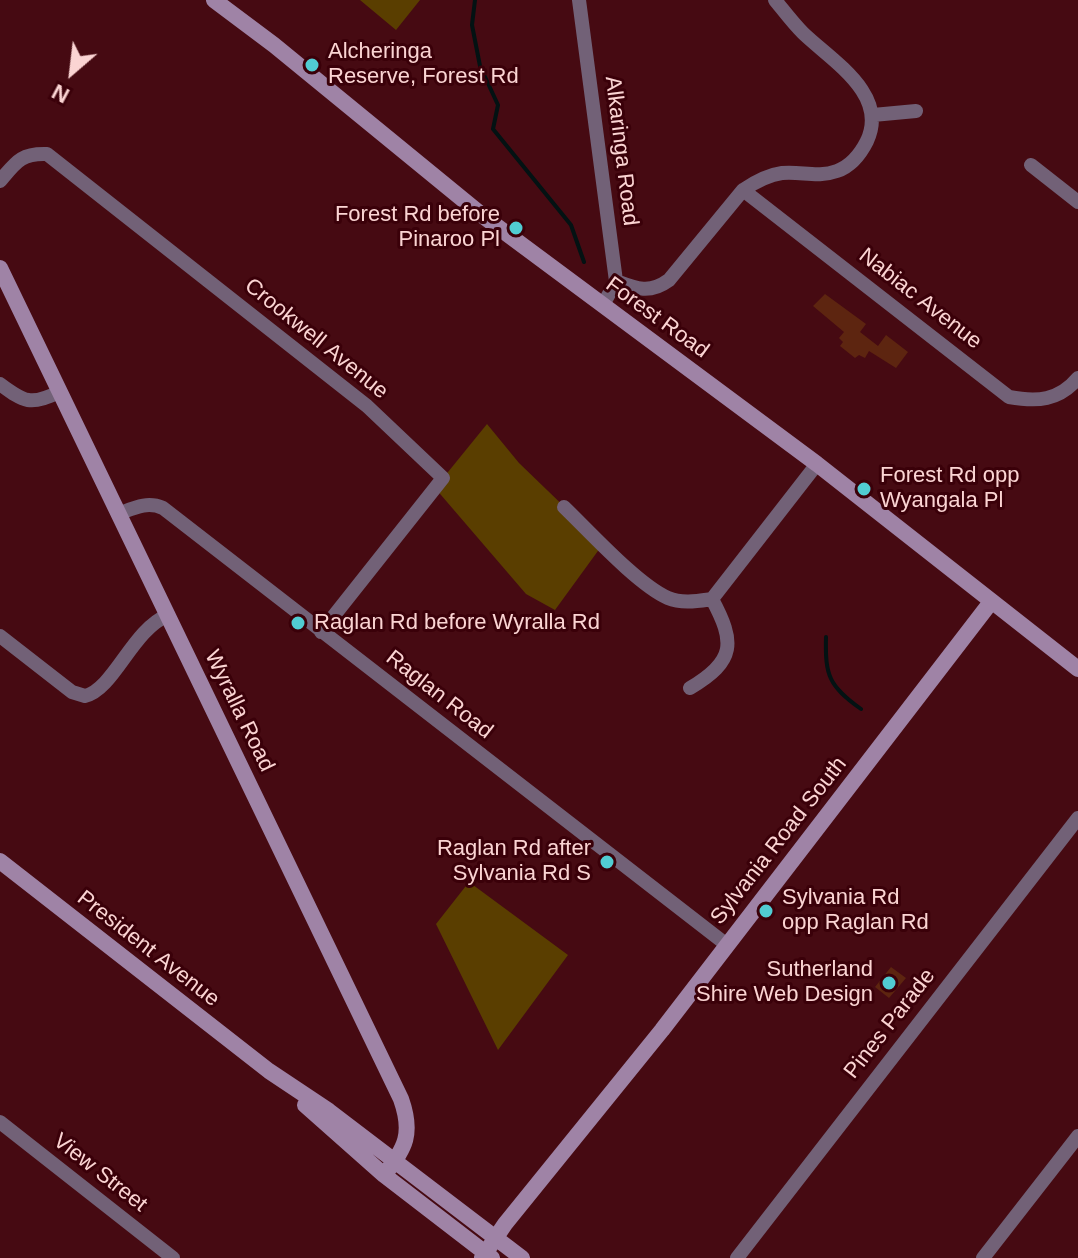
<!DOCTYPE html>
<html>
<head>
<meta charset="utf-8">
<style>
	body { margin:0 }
	#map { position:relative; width:1078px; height:1258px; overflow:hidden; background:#460a12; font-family:Arial,sans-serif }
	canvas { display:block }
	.north { position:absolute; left:32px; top:32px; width:80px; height:80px; -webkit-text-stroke:6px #3a0009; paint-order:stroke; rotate:208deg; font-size:22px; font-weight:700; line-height:32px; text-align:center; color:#fbd4d3 }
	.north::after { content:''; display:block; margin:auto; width:28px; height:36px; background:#fbd4d3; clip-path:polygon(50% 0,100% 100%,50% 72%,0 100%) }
</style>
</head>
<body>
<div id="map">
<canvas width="1078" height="1258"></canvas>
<div class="north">N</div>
</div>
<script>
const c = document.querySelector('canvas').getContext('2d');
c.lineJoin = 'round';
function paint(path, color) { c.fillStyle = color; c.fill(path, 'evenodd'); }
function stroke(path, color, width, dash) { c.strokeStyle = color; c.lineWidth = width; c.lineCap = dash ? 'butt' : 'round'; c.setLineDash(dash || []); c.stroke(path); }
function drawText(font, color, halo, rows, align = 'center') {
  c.font = font + ' Arial,sans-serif'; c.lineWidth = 6; c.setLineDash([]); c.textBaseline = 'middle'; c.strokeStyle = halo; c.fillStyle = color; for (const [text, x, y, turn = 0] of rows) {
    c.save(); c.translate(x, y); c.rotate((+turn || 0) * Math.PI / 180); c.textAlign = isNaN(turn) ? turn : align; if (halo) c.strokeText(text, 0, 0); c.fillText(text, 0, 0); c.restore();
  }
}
paint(new Path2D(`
	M 360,0 L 420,0 L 396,30 Z
	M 487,424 L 519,463 L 603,544 L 555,610 L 526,594 L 435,488 Z
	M 469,882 L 568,955 L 498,1050 L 436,924 Z`), '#5a3e00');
stroke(new Path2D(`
	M 475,0 L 472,25 L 480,66 L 498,105 L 493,129 L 571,225 L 584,262
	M 826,637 C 825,676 829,686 861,709`), '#031213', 4);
paint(new Path2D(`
	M 825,294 L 866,324 L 860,332 L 878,346 L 886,335 L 908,352 L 896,368 L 869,351 L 865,358 L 859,355 L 855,358 L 840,346 L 843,342 L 839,338 L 844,332 L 813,306 Z
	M 891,967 L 906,978 L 889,998 L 875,987 Z`), '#5d2510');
stroke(new Path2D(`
	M 579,0 L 616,281 L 603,305
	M 873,115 L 916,111
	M 1031,165 L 1078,202
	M 0,181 C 16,162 21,153 47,154 L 367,406 L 443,478 L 321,632
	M 743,190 L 1009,397 C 1037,402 1059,401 1078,378
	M 616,281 C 637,289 650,294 669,280 L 743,190 C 755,182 767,175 782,173 C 801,171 818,178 837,171 C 851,166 861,153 867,141 C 889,94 832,61 803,33 C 793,23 784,11 775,0
	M 0,384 C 24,402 31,406 59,392
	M 564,507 C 589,531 638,585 668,598 C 682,604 698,601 712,599 L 817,464
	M 118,514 C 134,508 147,501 163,508 L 727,945
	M 0,636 L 72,692 L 85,696 C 114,689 132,630 168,615
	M 690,688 C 736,661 735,642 712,599
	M 0,1122 L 173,1258
	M 737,1258 L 1078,818
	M 983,1258 L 1078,1136`), '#726177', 14);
stroke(new Path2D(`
	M 214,0 L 274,45 L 483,216 L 817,464 L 1078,669
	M 0,268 L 401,1099 C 413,1133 406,1148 384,1175
	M 0,861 L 269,1071 L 329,1111 L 522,1258
	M 305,1105 L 384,1175 L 492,1258
	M 482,1258 L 505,1224 L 662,1030 L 991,602`), '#9f83a6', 16);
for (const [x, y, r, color] of [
	[312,65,8,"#51ccd2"],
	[516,228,8,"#51ccd2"],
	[864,489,8,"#51ccd2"],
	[298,623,8,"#51ccd2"],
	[607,862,8,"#51ccd2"],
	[766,911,8,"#51ccd2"],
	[889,983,8,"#51ccd2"]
]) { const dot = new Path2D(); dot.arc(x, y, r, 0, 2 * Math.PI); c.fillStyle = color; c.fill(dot); stroke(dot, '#3a0009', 3); }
drawText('22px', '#fbd4d3', '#3a0009', [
	["Alcheringa",328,52],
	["Reserve, Forest Rd",328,77],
	["Forest Rd before",500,215,"right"],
	["Pinaroo Pl",500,240,"right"],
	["Forest Rd opp",880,476],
	["Wyangala Pl",880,501],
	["Raglan Rd before Wyralla Rd",314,623],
	["Raglan Rd after",591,849,"right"],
	["Sylvania Rd S",591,874,"right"],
	["Sylvania Rd",782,898],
	["opp Raglan Rd",782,923],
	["Sutherland",873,970,"right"],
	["Shire Web Design",873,995,"right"]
], 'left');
drawText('22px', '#fbd4d3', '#3a0009', [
	["Alkaringa Road",621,151,83],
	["Nabiac Avenue",920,299,38],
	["Forest Road",657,318,36],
	["Crookwell Avenue",316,339,39],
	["Raglan Road",439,695,38],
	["Wyralla Road",239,711,64],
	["Sylvania Road South",779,841,-52],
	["President Avenue",148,949,38],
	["Pines Parade",890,1024,-52],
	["View Street",100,1173,38]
]);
</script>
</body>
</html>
